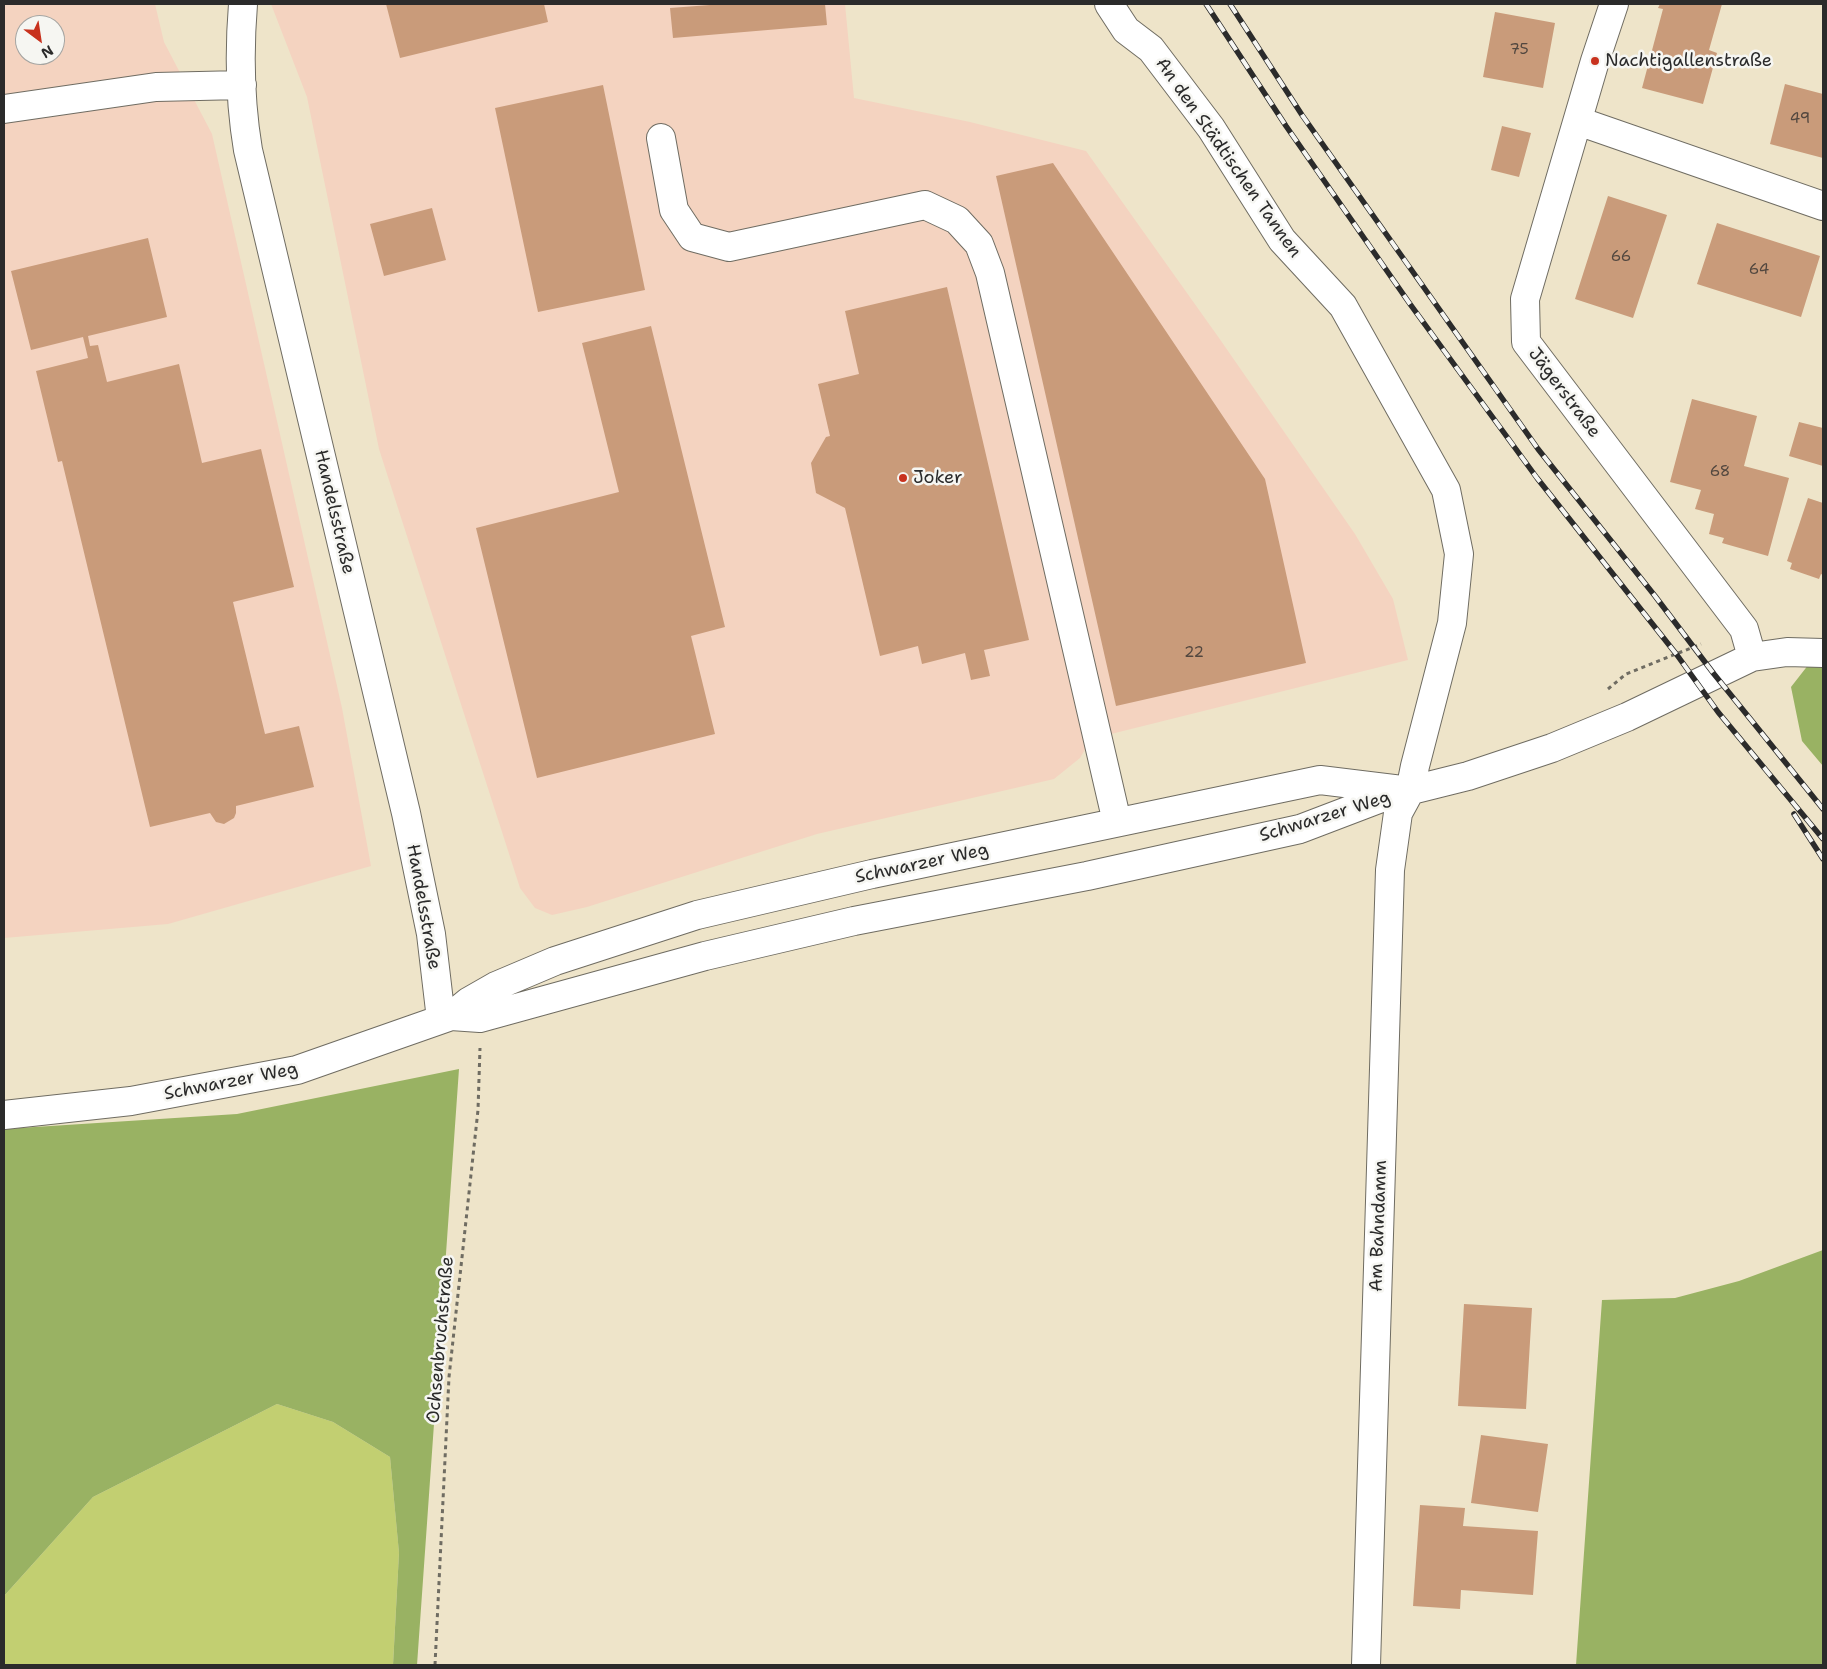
<!DOCTYPE html>
<html>
<head>
<meta charset="utf-8">
<style>
	body { margin:0 }
	#map { position:relative; width:1827px; height:1669px; overflow:hidden; background:#eee4c9; font-family:"Shantell Sans",sans-serif }
	canvas { display:block }
	.frame { position:absolute; inset:0; border:5px solid #2b2b2b; pointer-events:none }
	.north { position:absolute; left:15px; top:15px; width:50px; height:50px; box-sizing:border-box; background:#f6f6f2; border:1px solid #a5a5a2; border-radius:50%; rotate:149deg; font-size:14px; font-weight:700; line-height:20px; text-align:center; color:#2b2b2b }
	.north::after { content:''; display:block; margin:auto; width:18px; height:22px; background:#c8321e; clip-path:polygon(50% 0,100% 100%,50% 72%,0 100%) }
</style>
</head>
<body>
<div id="map">
<canvas width="1827" height="1669"></canvas>
<div class="frame"></div>
<div class="north">N</div>
</div>
<script>
const ctx = document.querySelector('canvas').getContext('2d');
ctx.lineJoin = 'round';
function paint(path, color) { ctx.fillStyle = color; ctx.fill(path, 'evenodd'); }
function trace(path, color, width, dash) { ctx.strokeStyle = color; ctx.lineWidth = width; ctx.lineCap = dash ? 'butt' : 'round'; ctx.setLineDash(dash || []); ctx.stroke(path); }
function label(font, color, halo, rows, align = 'center') {
  ctx.font = font + ' "Shantell Sans",sans-serif'; ctx.lineWidth = 5; ctx.setLineDash([]); ctx.textBaseline = 'middle'; ctx.strokeStyle = halo; ctx.fillStyle = color; for (const [text, x, y, turn = 0] of rows) {
    ctx.save(); ctx.translate(x, y); ctx.rotate((+turn || 0) * Math.PI / 180); ctx.textAlign = isNaN(turn) ? turn : align; if (halo) ctx.strokeText(text, 0, 0); ctx.fillText(text, 0, 0); ctx.restore();
  }
}
paint(new Path2D(`
	M4 4H155L164 42 212 134 342 708 371 866 168 924 4 938ZM25 25H55V55H25Z
	M271 4H845L854 98 970 122 1086 151 1219 338 1355 534 1393 599 1408 660 1091 739 1080 758 1054 779 817 834 587 907 552 915 535 908 520 888 379 449 307 97Z`), '#f4d3c0');
paint(new Path2D(`
	M277 1404 333 1422 390 1457 399 1553 393 1665H4V1596L93 1497Z`), '#c2cf71');
paint(new Path2D(`
	M1823 646V766L1802 741 1791 687Z
	M459 1069 417 1665H393L399 1553 390 1457 333 1422 277 1404 93 1497 4 1596V1129L237 1114Z
	M1823 1250V1665H1576L1602 1300 1675 1298 1739 1281Z`), '#99b263');
paint(new Path2D(`
	M386 4H544L548 22 400 58Z
	M723 4H825L827 25 673 38 670 8Z
	M1660 4H1722L1709 50 1717 53 1703 104 1642 88 1663 9 1658 8Z
	M1495 12 1555 23 1543 88 1483 77Z
	M1785 84 1823 94V158L1770 144Z
	M603 85 645 290 538 312 495 108Z
	M1502 126 1531 133 1519 177 1491 170Z
	M1053 163 1265 479 1306 663 1116 706 996 176Z
	M1608 196 1667 215 1633 318 1575 299Z
	M432 208 446 260 384 276 370 224Z
	M1717 223 1820 256 1801 317 1697 284Z
	M148 238 167 317 88 336 90 346 98 345 107 382 179 364 202 463 261 449 294 587 233 602 265 734 299 726 314 787 236 806V813L234 818 224 824 216 822 210 813 150 827 62 461 58 462 36 371 88 358 83 337 31 350 11 271Z
	M947 287 1029 640 984 650 990 676 971 680 965 653 922 664 918 646 880 656 845 508 816 493 811 463 826 437 830 436 818 384 859 374 845 311Z
	M651 326 725 627 691 636 715 734 537 778 476 528 619 492 582 343Z
	M1692 399 1757 416 1744 466 1789 478 1768 556 1722 543 1724 538 1709 534 1714 514 1695 509 1701 490 1670 482Z
	M1799 422 1823 428V466L1789 456Z
	M1808 498 1823 503V575L1821 574 1819 579 1790 569 1792 563 1787 561Z
	M1464 1304 1532 1308 1526 1409 1458 1406Z
	M1481 1435 1548 1444 1538 1512 1471 1503Z
	M1420 1505 1465 1508 1463 1526 1538 1531 1533 1595 1461 1590 1460 1609 1413 1606Z`), '#c99b7a');
const minor = new Path2D(`
	M243 4C239 53 240 102 248 150L406 813 431 934 441 1019
	M1109 4 1126 30 1151 49 1211 128 1282 240 1343 306 1446 490 1459 554 1452 623 1415 766 1410 791 1398 813 1390 870 1366 1665
	M1614 4 1595 61 1525 299 1526 342 1744 629 1752 657
	M4 109 156 87 242 85
	M1578 121 1823 206
	M661 138 674 210 692 237 729 247 925 205 957 220 979 244 990 273 1117 822
	M451 1016 480 1018 705 956 854 921 1087 876 1300 829 1384 797 1468 776 1552 748 1627 717 1752 657 1787 652 1823 653
	M4 1115 131 1101 297 1070 451 1016 468 1002 496 986 555 961 697 915 872 874 1320 780 1410 791`);
trace(minor, '#6f6c62', 30);
trace(new Path2D(`
	M1608 689 1626 674 1701 644
	M435 1665 449 1377 478 1110 480 1048`), '#6f6c62', 3, [4, 4]);
trace(minor, '#fff', 28);
const rail = new Path2D(`
	M1206 4 1286 126 1410 304 1537 478 1677 655 1718 712 1823 839
	M1230 4 1302 115 1538 449 1655 596 1714 674 1823 809
	M1794 814 1823 859`);
trace(rail, '#2b2b2b', 5.5);
trace(rail, '#f6f6f2', 4, [11]);
for (const [x, y, r, color] of [
	[1595,61,5,"#c8321e"],
	[903,478,5,"#c8321e"]
]) { const dot = new Path2D(); dot.arc(x, y, r, 0, 2 * Math.PI); ctx.fillStyle = color; ctx.fill(dot); trace(dot, '#f6f6f2', 2); }
label('15px', '#52473f', null, [
	["75",1519,50],
	["49",1800,119],
	["66",1621,257],
	["64",1759,270],
	["68",1720,472],
	["22",1194,653]
]);
label('18px', '#2b2b2b', '#f6f6f2', [
	["Nachtigallenstraße",1605,61],
	["Joker",913,478]
], 'left');
label('18px', '#2b2b2b', '#f6f6f2', [
	["An den Städtischen Tannen",1228,158,55],
	["Jägerstraße",1564,393,53],
	["Handelsstraße",334,512,77],
	["Schwarzer Weg",1325,817,-17],
	["Schwarzer Weg",922,864,-12],
	["Handelsstraße",423,907,80],
	["Schwarzer Weg",231,1082,-11],
	["Am Bahndamm",1379,1226,-88],
	["Ochsenbruchstraße",441,1340,-85]
]);
</script>
</body>
</html>
